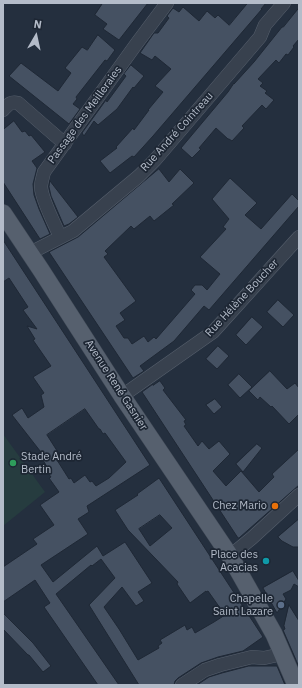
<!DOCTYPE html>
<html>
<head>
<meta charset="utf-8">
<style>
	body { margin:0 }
	#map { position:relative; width:302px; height:688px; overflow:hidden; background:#242f3e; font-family:"IBM Plex Sans",sans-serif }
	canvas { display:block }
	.frame { position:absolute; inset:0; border:4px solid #b4bcc9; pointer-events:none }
	.north { position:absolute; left:16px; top:16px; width:40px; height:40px; -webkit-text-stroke:3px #1d2633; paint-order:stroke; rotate:9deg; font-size:11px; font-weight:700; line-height:16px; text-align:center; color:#b4bcc9 }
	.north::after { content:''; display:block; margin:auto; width:14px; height:18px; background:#b4bcc9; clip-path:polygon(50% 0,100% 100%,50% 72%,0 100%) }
</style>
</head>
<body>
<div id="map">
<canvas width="302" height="688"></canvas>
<div class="frame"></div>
<div class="north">N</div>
</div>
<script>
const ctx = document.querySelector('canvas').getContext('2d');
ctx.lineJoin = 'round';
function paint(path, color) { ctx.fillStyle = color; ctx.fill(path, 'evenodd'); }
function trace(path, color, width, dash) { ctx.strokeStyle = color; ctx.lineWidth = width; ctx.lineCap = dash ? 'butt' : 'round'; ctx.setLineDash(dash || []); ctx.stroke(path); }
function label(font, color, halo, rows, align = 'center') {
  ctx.font = font + ' "IBM Plex Sans",sans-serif'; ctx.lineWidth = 3.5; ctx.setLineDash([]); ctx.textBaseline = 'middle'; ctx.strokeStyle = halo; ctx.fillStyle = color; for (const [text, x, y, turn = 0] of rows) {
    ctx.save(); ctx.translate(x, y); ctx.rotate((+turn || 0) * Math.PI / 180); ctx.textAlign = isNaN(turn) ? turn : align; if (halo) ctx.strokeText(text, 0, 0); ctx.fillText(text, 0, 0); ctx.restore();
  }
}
paint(new Path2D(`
	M3 434 45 492 3 526Z`), '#263c3f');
const building = new Path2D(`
	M103 3H148L119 40 103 29 107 24 95 15Z
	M248 3H266L261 9H262L153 136 134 157 132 156 110 173 100 161 117 148 116 147 133 128 134 130 149 110H148L163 92 155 86 171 69 155 56 152 60 140 53 154 33H158L169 18 167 16 173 8 179 12 183 7 199 21 207 11 215 18 218 15 229 25Z
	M299 8V39L293 46 294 47 288 55 286 54 279 63 276 60 258 79 263 83 260 86 267 91 265 93 274 100 266 109 262 105 242 126 244 128 232 141 229 139H228L216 128 199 148 201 149 192 158 181 148 228 92 234 83V84L254 62 282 27H283Z
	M98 35 115 50 107 61 105 60 76 97 77 99 73 104 80 109 69 124 9 76 21 63 58 91 71 73 65 68 82 47 87 50Z
	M131 65 144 76 134 88 133 87 117 109 98 125 94 121 84 136 82 133 106 100 107 102 126 76 124 74Z
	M14 121 22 132 25 131 29 136 31 135 45 152 32 161 37 168 33 184 34 195 39 209 50 234 40 239 3 182V130Z
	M159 169 169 182 180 169 194 183 172 204 174 205 154 221 150 216 134 229 131 226 105 251 108 254 104 257 136 301 120 313 125 320 116 326 124 338H128L132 344 144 336 148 342 154 337 156 339 195 294 191 290 195 285H202L207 290 220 274 200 257 226 229 223 227 229 219 212 199 230 178 257 203 245 215 261 229 292 194 299 201V206L209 310 204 306 174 341 140 366 144 371 133 378 49 252 78 237Z
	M50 181 78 217 69 224 64 226 51 196 49 187Z
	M3 240 150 465 87 506 89 512 78 519 88 534 41 565 53 582 97 546 103 556 125 542 152 583 138 592 144 601 136 606 122 587 104 607 119 629 138 660 159 648 158 646 162 643 160 640 185 625 187 630 192 627 195 633 214 622 225 615 208 591 206 592V591L190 603 177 584 178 582 128 530 115 510 138 495 137 494 159 478 263 637 243 651 218 657 201 663 178 678 175 681 174 685H139L89 605 115 578 101 559 92 566 91 565 56 594 119 685H98L44 607 50 603 35 580 3 602V567L37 544 33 539 54 525 40 505 59 492 49 478 51 477 48 473 50 472 40 455 44 456 12 415 22 408 28 418 44 407 41 395 44 393 33 377 51 366 33 340 35 339 27 326 37 329 23 310 28 307 9 278 3 282ZM85 409 99 429H100L103 434 105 433 126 462 109 478 96 486 92 481 90 482 85 475 74 483 71 478 69 479 57 460 61 457 47 435ZM160 515 172 528 150 546 139 529Z
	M278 300 294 315 283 327 267 312Z
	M252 317 263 327 246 345 236 335Z
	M218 346 229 356 217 369 206 359Z
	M270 371 287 389 295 383 299 388V414L289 424 272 406 271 407 260 397 258 400 249 391Z
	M239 374 252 387 240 398 228 385Z
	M160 381 165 388 163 390 186 420 184 421 186 425 184 426 198 446 202 441 209 449 219 441 230 454 213 471 226 486 241 471 259 492 274 477 272 474 299 449V485L239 538H238L142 392 153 384V385Z
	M215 399 222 407 214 414 206 405Z
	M257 444 262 448 243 472 236 464Z
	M299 519V547H293L282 541 278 537Z
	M293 571 299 581V587L294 584 291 590 283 594 286 599 277 613 263 588Z
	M289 605 299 621V667L283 630 285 629 284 626Z
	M3 613 33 643 51 666 43 672 29 655H28L3 629Z
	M249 666H277L285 685H197L209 677 222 673Z`);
paint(building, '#455162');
trace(building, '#1f2835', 1);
const minor = new Path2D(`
	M3 110C8 105 10 101 18 103L65 144
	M60 237C55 224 42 201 41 187 41 182 43 177 44 172L137 43 167 3
	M30 253 73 231 139 176 155 160 260 37 265 25 284 3
	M122 396 213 332 299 237
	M230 556 252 538 299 495
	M182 685 205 670 220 665 252 657 264 658 273 656 282 652`);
const major = new Path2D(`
	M3 213 41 270 122 396 230 556 274 634 296 685`);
trace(minor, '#565f6c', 14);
trace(major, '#414a57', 18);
trace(minor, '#38414e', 13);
trace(major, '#56606e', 17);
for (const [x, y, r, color] of [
	[13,463,4,"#2e9e5b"],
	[275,506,4,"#e8710a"],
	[266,561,4,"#0f9aa8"],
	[281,605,4,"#5c6f8a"]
]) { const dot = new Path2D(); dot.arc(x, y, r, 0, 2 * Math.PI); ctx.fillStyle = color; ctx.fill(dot); trace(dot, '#1d2633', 1.5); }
label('11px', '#b4bcc9', '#1d2633', [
	["Passage des Meilleraies",85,115,-54],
	["Rue André Cointreau",177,132,-48],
	["Rue Hélène Boucher",242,298,-47],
	["Avenue René Gasnier",116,385,57]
]);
label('11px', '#b4bcc9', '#1d2633', [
	["Stade André",21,457,"left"],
	["Bertin",21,470,"left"],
	["Chez Mario",267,506],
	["Place des",258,555],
	["Acacias",258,568],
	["Chapelle",273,599],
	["Saint Lazare",273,612]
], 'right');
</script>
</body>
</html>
